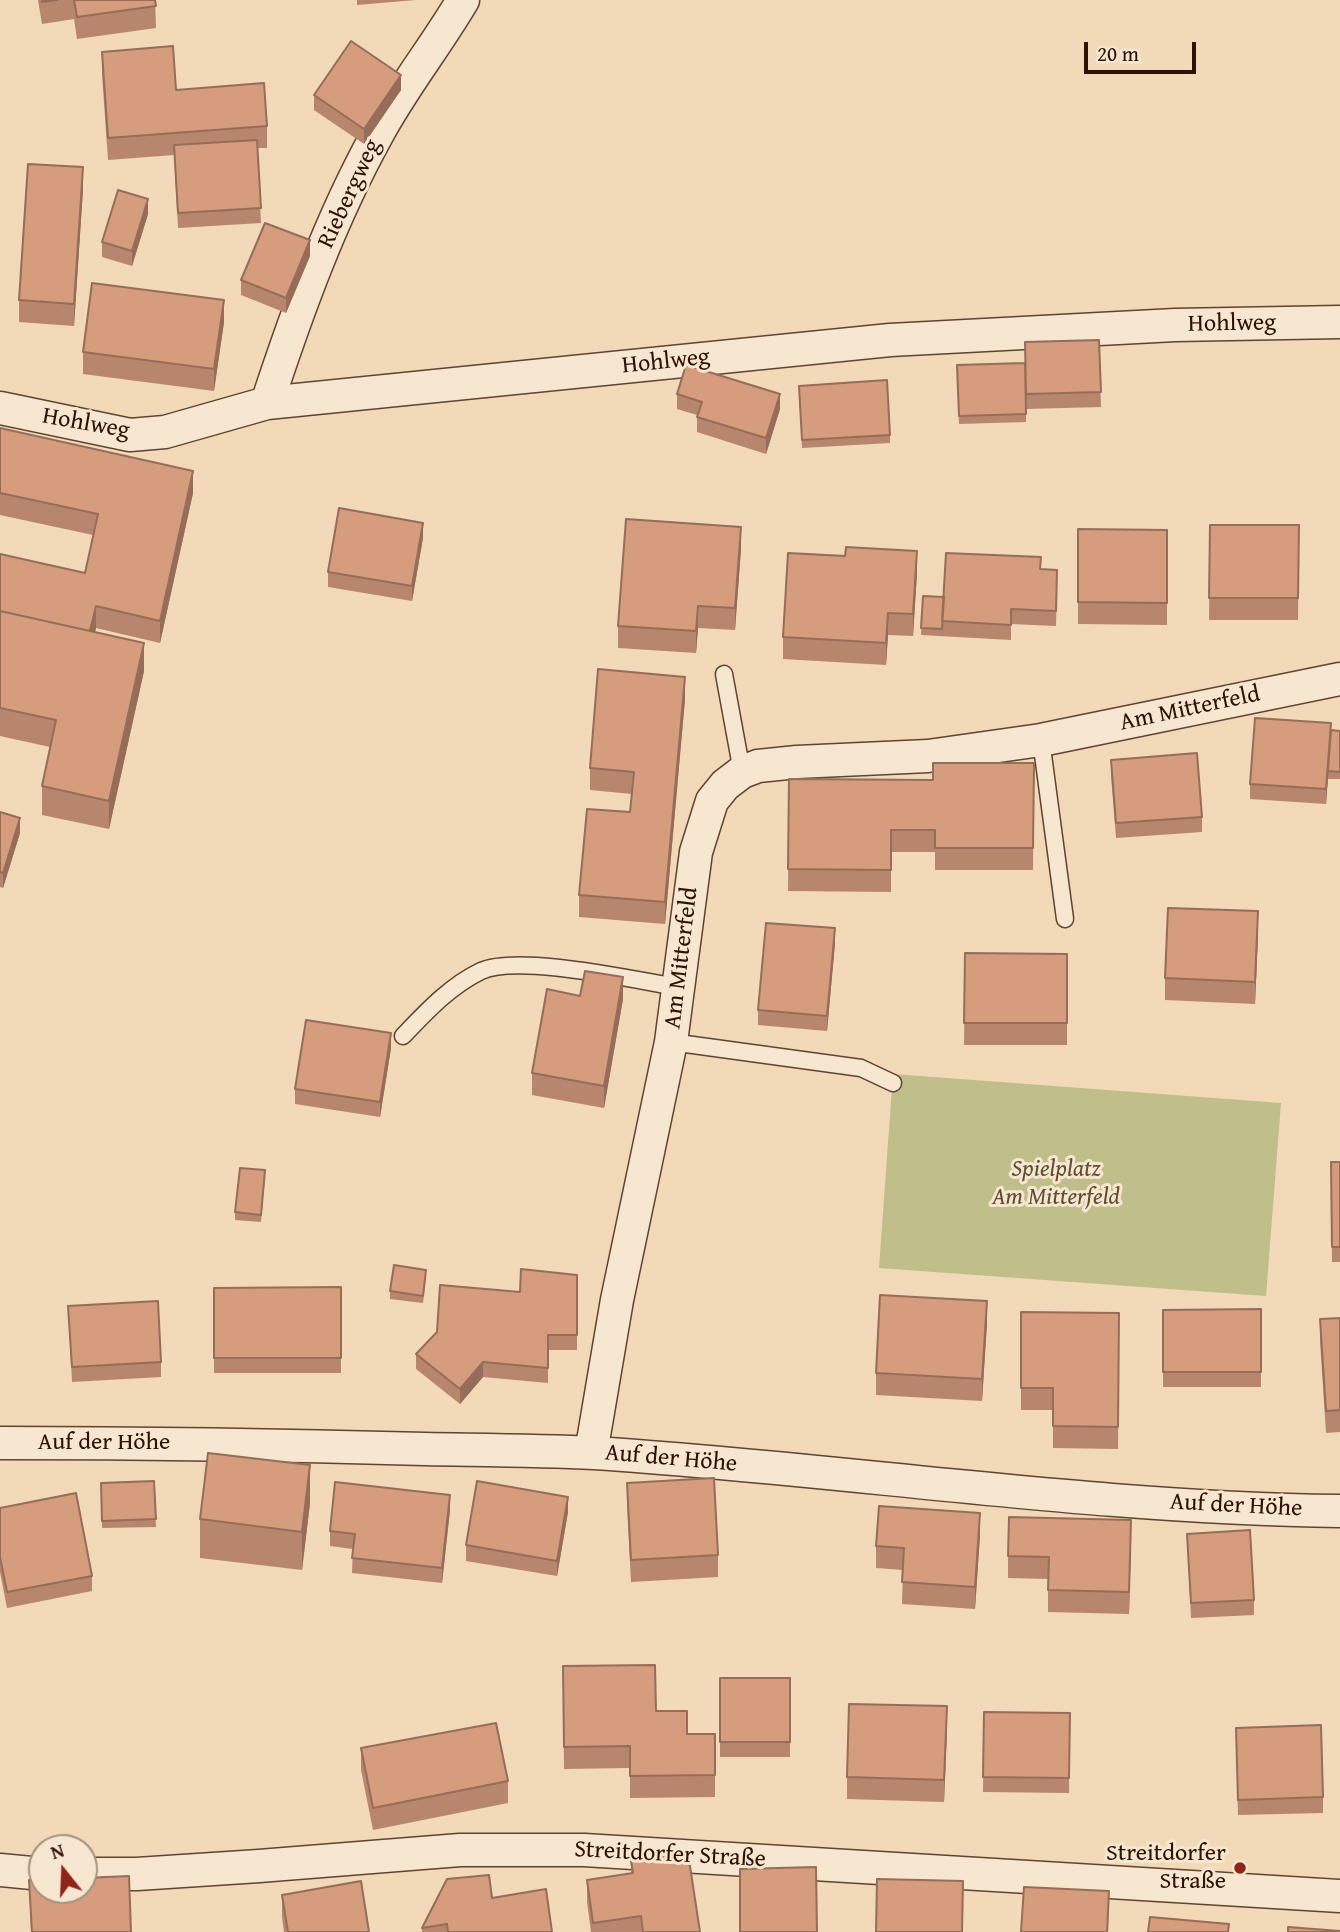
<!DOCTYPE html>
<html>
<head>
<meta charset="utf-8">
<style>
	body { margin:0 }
	#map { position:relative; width:1340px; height:1932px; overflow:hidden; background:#f2d9b7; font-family:"Gentium Book Plus",serif }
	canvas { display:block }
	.north { position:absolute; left:28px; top:1834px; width:70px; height:70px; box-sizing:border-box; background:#f7e6d0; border:2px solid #a6917f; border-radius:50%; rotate:342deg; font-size:19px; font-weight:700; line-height:28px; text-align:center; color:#2d1205 }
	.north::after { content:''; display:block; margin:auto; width:24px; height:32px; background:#8f2418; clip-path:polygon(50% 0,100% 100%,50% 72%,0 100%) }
	.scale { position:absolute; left:1084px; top:42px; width:112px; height:32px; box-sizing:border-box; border:4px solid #2d1205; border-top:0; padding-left:9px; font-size:21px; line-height:24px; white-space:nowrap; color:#2d1205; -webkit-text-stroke:5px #f7e6d0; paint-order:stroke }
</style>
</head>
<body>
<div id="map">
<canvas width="1340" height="1932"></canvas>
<div class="north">N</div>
<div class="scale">20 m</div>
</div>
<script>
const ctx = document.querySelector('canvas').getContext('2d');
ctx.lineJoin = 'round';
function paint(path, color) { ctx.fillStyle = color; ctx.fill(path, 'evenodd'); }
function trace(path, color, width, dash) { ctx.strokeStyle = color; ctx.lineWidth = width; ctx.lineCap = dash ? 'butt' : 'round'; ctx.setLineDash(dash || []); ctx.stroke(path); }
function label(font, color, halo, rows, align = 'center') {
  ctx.font = font + ' "Gentium Book Plus",serif'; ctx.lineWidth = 6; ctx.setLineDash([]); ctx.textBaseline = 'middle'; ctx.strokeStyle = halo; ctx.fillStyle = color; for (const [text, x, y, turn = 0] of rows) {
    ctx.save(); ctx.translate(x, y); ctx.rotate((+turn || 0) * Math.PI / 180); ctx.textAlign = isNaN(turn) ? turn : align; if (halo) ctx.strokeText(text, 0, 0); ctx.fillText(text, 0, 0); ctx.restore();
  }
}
paint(new Path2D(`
	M893 1074 1281 1103 1266 1296 879 1268Z`), '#c0be8a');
const lane = new Path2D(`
	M724 674 742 772
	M1041 740 1065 919
	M403 1036C427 1011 450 986 481 971 518 954 634 980 678 987
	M671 1042 861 1068 893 1083`);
const street = new Path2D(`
	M267 403C297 312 330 220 377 135 402 88 436 46 463 0
	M0 408 130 435 165 432 267 403 890 340 1175 325 1340 322
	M0 1443C142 1443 283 1445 425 1449 481 1450 538 1450 594 1453 843 1469 1090 1508 1340 1511
	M591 1453 617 1300 671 1042 696 852 712 801 725 785 742 772 758 766 797 762 928 756 1041 740 1340 679
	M0 1870 42 1874
	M84 1874H137L259 1866 460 1850H584L1340 1896`);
trace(lane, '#5e4432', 19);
trace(street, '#5e4432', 35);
trace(lane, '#f7e6d0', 16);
trace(street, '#f7e6d0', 32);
paint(new Path2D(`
	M38 0H155L156 28 77 39 74 19 42 24Z
	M357 0H416L357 5Z
	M102 52 176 90 267 126V148H257L261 223 178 228 174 155 108 160 102 74Z
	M401 90 364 144 314 110V95Z
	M83 189 74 326 19 322V300Z
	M148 214 132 266 102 257V242Z
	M310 256 286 313 241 295V280Z
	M224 322 214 391 83 374V352Z
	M1099 340 1101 407 1026 409V422L959 424 957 365 1025 363Z
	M677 394 780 409 766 454 697 432V415L677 409Z
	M799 394 890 435V443L802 448Z
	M0 428 193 493 160 643 96 628 95 632 144 671 109 829 42 815V786L50 747 0 736V554L85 573 93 535 0 515Z
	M1210 525H1299L1298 620H1209Z
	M1078 529 1167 530V625L1078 624Z
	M423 538 412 601 328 587V572Z
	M741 549 735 630 698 628 696 653 618 648V626Z
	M1041 569 1057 585 1056 626 1011 624V640L921 635 923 596 944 597Z
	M917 573 913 636 888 635 886 665 783 659V637Z
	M685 699 665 924 579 917V895L630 812 632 794 590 790V768Z
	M1331 730 1340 731V779H1328V773L1326 804 1250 799V784Z
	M1111 760 1202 817V832L1116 838 1111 775Z
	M1034 763 1033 870H935V852H891V892L788 891 789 779 933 780Z
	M0 812 20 833 3 888 0 887Z
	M1258 933 1255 1004 1165 1000V978Z
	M835 943 827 1031 758 1025V1010Z
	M965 953 1067 954V1045H964Z
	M623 999 604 1108 532 1095V1073Z
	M391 1048 380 1117 295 1104V1089Z
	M1331 1162H1340V1262H1332Z
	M265 1178 261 1222 235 1220V1212Z
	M577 1275V1350H548V1383L483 1377 460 1404 416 1369V1354L520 1292Z
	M426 1277 423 1303 390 1299V1291Z
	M341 1287V1373H214V1288Z
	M68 1306 161 1362V1377L72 1382Z
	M1261 1309V1387H1163V1310Z
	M1021 1312 1119 1313 1118 1449 1053 1448V1410H1021Z
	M1340 1318V1432L1326 1433 1320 1341V1319Z
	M987 1323 982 1401 876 1395V1373Z
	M154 1481 156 1527 102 1528 101 1483Z
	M627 1483 718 1555V1577L631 1582 627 1505Z
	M310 1503 302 1570 200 1558V1519Z
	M0 1508 92 1576V1591L7 1608 0 1572Z
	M450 1510 442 1583 352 1573 353 1549 330 1546V1531Z
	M568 1512 557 1576 466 1561V1545Z
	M1187 1534 1254 1600V1615L1191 1618Z
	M980 1535 975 1609 902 1604 903 1570 876 1568V1546Z
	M1131 1542 1129 1614 1048 1612V1579L1008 1578V1556Z
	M563 1666 656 1711 687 1734H715V1797L630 1798V1768L564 1769Z
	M720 1678H790V1757H720Z
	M984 1712 1070 1713 1069 1793 983 1792Z
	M947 1728 944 1802 847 1799V1777Z
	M1236 1743 1323 1797V1813L1238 1815Z
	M361 1748 508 1781V1803L373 1830 361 1770Z
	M631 1861 700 1932H591L587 1902V1880L631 1873Z
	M29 1880 131 1932H31Z
	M282 1895 369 1932H284L282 1917Z
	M492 1898 552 1932H422V1928Z`), '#b8866c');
paint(new Path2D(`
	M401 75V90L364 144V129Z
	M83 167V189L74 326V304Z
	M148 199V214L132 266V251Z
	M310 240V256L286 313V298Z
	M224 300V322L214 391V369Z
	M780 394V409L766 454V438Z
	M193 471V493L160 643V621Z
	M423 523V538L412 601V586Z
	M741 527V549L735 630V608Z
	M917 551V573L913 636V614Z
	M96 606V628L89 659V637Z
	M698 606V628L696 653V631Z
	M888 613V635L886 665V643Z
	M144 643V671L109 829V801Z
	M685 677V699L665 924V902Z
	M1331 738 1326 804V789Z
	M20 818V833L3 888V873Z
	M1258 911V933L1255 1004V982Z
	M835 928V943L827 1031V1016Z
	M623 977V999L604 1108V1086Z
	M391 1033V1048L380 1117V1102Z
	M987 1301V1323L982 1401V1379Z
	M483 1362V1377L460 1404V1389Z
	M310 1465V1503L302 1570V1532Z
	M450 1495V1510L442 1583V1568Z
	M568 1497V1512L557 1576V1561Z
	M980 1513V1535L975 1609V1587Z
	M1131 1520V1542L1129 1614V1592Z
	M947 1706V1728L944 1802V1780Z
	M1109 1891 1108 1932H1107Z`), '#966d58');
const building = new Path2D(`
	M42 0H57L42 2Z
	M74 0H155L156 6 77 17Z
	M351 41 401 75 364 129 314 95Z
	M173 46 176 90 264 83 267 126 108 138 102 52Z
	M257 140 261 208 178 213 174 145Z
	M28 164 83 167 74 304 19 300Z
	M118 190 148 199 132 251 102 242Z
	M265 223 310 240 286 298 241 280Z
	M92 283 224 300 214 369 83 352Z
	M1099 340 1101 392 1026 394 1025 342Z
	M1025 363 1026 414 959 416 957 365Z
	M686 365 780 394 766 438 697 417 702 402 677 394Z
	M887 380 890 435 802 440 799 386Z
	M0 428 193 471 160 621 96 606 90 631 0 611V554L85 573 98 514 0 493Z
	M339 508 423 523 412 586 328 572Z
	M626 519 741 527 735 608 698 606 696 631 618 626Z
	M1210 525H1299L1298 598H1209Z
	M1078 529 1167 530V603L1078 602Z
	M846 547 917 551 913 614 888 613 886 643 783 637 788 553 845 556Z
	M946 553 1041 557 1040 569 1057 570 1056 611 1011 609V625L942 621Z
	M923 596 944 597 942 629 921 628Z
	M0 611 144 643 109 801 42 786 56 720 0 708Z
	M598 669 685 677 665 902 579 895 587 809 630 812 634 772 590 768Z
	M1255 718 1331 723 1326 789 1250 784Z
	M1331 730 1340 731V772L1328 771Z
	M1197 753 1202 817 1116 823 1111 760Z
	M933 763H1034L1033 848H935V830H891V870L788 869 789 779 933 780Z
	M0 812 20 818 3 873 0 872Z
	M1168 908 1258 911 1255 982 1165 978Z
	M766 923 835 928 827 1016 758 1010Z
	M965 953 1067 954V1023H964Z
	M585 971 623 977 604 1086 532 1073 547 989 580 996Z
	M306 1020 391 1033 380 1102 295 1089Z
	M1331 1162H1340V1247H1332Z
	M240 1168 265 1170 261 1215 235 1212Z
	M394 1265 426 1270 423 1296 390 1291Z
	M521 1269 577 1275V1335H548V1368L483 1362 460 1389 416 1354 437 1332 440 1285 520 1292Z
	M341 1287V1358H214V1288Z
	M880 1295 987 1301 982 1379 876 1373Z
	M158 1301 161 1362 72 1367 68 1306Z
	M1261 1309V1372H1163V1310Z
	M1021 1312 1119 1313 1118 1427 1053 1426V1388H1021Z
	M1340 1318V1410L1326 1411 1320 1319Z
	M208 1453 310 1465 302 1532 200 1519Z
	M714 1478 718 1555 631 1560 627 1483Z
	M154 1481 156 1519 102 1521 101 1483Z
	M477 1481 568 1497 557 1561 466 1545Z
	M335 1482 450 1495 442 1568 352 1558 355 1534 330 1531Z
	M76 1493 92 1576 7 1592 0 1557V1508Z
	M879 1506 980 1513 975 1587 902 1582 904 1548 876 1546Z
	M1009 1517 1131 1520 1129 1592 1048 1590 1049 1557 1008 1556Z
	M1250 1530 1254 1600 1191 1603 1187 1534Z
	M655 1665 656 1711H687V1734H715V1775L630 1776V1746L564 1747 563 1666Z
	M720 1678H790V1742H720Z
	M849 1704 947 1706 944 1780 847 1777Z
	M984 1712 1070 1713 1069 1778 983 1777Z
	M496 1723 508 1781 373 1808 361 1748Z
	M1321 1725 1323 1797 1238 1800 1236 1728Z
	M688 1853 700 1932H643L641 1916 593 1923 587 1880 633 1873 631 1861Z
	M816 1867 817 1932H740V1869Z
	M489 1875 492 1898 546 1889 552 1932H448L447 1924 422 1928 447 1879Z
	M129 1876 131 1932H32L29 1880H42V1890H84V1878Z
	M877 1879 963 1881 962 1932H876Z
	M361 1881 369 1932H288L282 1895Z
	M1024 1887 1109 1891 1107 1932H1021Z
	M1150 1917 1229 1924 1228 1932H1148Z
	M1288 1927 1340 1931V1932H1288Z`);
paint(building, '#d69c7e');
trace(building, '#966d58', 2);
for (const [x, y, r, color] of [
	[1240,1868,7,"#8f2418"]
]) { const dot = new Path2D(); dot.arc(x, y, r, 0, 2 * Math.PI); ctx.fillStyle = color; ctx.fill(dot); trace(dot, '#f7e6d0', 2.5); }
label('24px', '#2d1205', '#f7e6d0', [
	["Riebergweg",350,194,-65],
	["Hohlweg",1232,324,-1],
	["Hohlweg",666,362,-6],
	["Hohlweg",86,424,10],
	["Am Mitterfeld",1190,709,-12],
	["Am Mitterfeld",682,958,-83],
	["Auf der Höhe",104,1443],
	["Auf der Höhe",671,1459,5],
	["Auf der Höhe",1236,1506,3],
	["Streitdorfer Straße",670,1855,3]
]);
label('italic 24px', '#604e34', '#f7e6d0', [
	["Spielplatz",1056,1170],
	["Am Mitterfeld",1056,1198]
]);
label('24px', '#2d1205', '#f7e6d0', [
	["Streitdorfer",1226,1854],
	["Straße",1226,1882]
], 'right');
</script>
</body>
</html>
